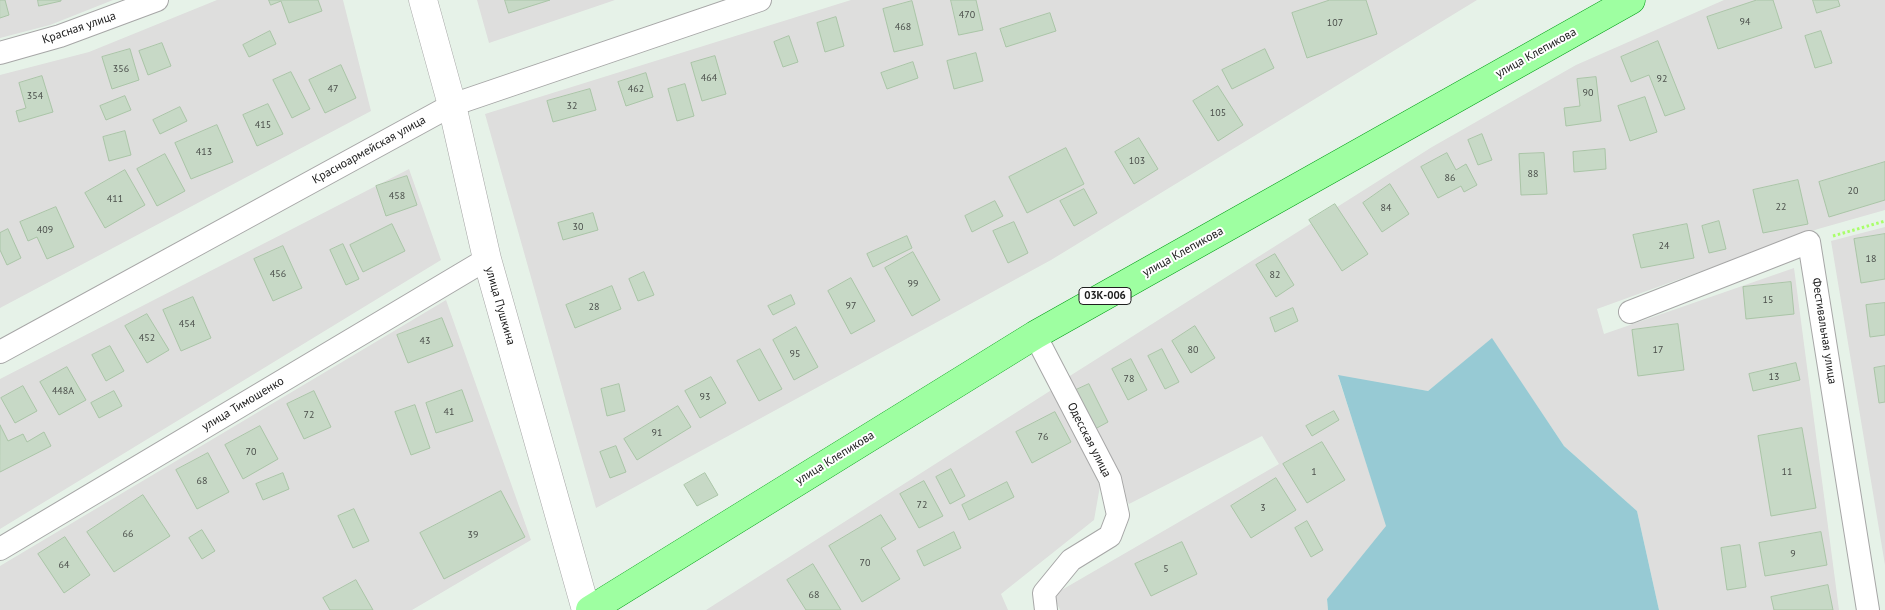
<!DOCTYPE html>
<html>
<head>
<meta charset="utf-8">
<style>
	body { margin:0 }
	canvas { display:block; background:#e6f2e8 }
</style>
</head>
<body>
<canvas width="1885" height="610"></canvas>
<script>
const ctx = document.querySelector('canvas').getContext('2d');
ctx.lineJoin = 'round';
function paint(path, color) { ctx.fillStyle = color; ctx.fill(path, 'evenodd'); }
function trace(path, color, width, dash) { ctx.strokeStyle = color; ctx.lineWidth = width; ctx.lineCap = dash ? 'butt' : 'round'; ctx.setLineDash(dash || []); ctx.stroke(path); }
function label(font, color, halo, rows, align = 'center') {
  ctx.font = font + ' "PT Sans",sans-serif'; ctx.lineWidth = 4; ctx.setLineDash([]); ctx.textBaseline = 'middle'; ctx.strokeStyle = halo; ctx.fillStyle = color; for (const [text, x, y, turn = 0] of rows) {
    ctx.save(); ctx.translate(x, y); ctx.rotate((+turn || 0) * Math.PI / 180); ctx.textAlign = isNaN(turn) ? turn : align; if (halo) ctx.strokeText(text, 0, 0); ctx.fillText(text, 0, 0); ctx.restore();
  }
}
paint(new Path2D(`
	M0 0H113L50 25 0 38Z
	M217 0H343L371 111 0 308V75L89 52Z
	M477 0H615L489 43Z
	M851 0H1477L1051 260 596 508 485 114Z
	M1724 0H1885V210L1818 229 1597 309 1604 334 1794 268 1839 610H1659L1637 511 1564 446 1492 339 1428 391 1338 376 1387 527 1327 599 1328 610H1060L1053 595 1279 464 1262 436 1129 504 1065 379 1432 147 1576 65Z
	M409 169 441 260 0 529V379Z
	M1885 227V565L1831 241Z
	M446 300 531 540 412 610H0V566Z
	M1053 389 1100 486 1094 520 1001 594 1008 610H706Z`), '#dededd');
paint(new Path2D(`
	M1492 338 1564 446 1637 511 1659 610H1328L1327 599 1386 526 1338 375 1428 391Z`), '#97cad4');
const building = new Path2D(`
	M0 0H5L9 15 0 18Z
	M38 0H61V1L39 6Z
	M269 0H318L322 11 289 23 281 1 271 5Z
	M505 0H550L509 13Z
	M951 0H976L983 30 959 35Z
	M1330 0H1366L1377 34 1307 58 1292 13Z
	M1757 0H1773L1782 28 1718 49 1707 17Z
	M1813 0H1838L1840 6 1817 13Z
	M912 1 923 45 894 52 883 9Z
	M1050 13 1056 31 1006 47 1000 29Z
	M836 17 844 46 825 52 817 23Z
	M270 31 276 44 249 57 243 45Z
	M1821 31 1832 63 1815 68 1805 36Z
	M789 36 798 62 783 67 774 42Z
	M1658 41 1685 109 1665 116 1649 75 1631 82 1621 57Z
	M162 43 171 66 148 75 139 51Z
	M130 49 139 80 112 89 102 57Z
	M1265 49 1274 68 1232 89 1222 70Z
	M976 53 983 81 954 89 947 61Z
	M715 56 726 94 702 101 691 63Z
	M913 62 918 78 887 89 881 73Z
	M341 65 356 98 325 113 309 80Z
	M291 72 310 109 292 118 273 80Z
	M646 73 653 97 626 106 618 82Z
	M42 76 53 112 19 122 16 111 26 108 19 83Z
	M1596 77 1601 121 1566 126 1564 108 1580 106 1577 79Z
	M685 84 694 116 677 121 668 89Z
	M1218 86 1243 125 1218 141 1193 101Z
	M590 89 596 110 553 122 547 101Z
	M125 96 131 110 106 120 100 106Z
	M1645 97 1657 132 1630 141 1618 106Z
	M268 104 283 134 257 146 243 115Z
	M180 107 187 121 160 134 153 120Z
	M217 125 233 162 191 179 175 143Z
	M125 131 131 155 109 161 103 137Z
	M1482 134 1492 160 1478 165 1468 140Z
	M1139 138 1158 169 1134 184 1115 152Z
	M1066 148 1084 184 1027 213 1009 177Z
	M1605 149 1606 169 1574 172 1573 152Z
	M1447 153 1456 170 1466 164 1477 185 1464 192 1461 186 1438 198 1421 167Z
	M1544 153 1547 194 1521 195 1519 154Z
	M165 154 185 191 157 206 137 169Z
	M1885 162V200L1829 217 1819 182Z
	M125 170 145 205 105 228 85 193Z
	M407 176 417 205 386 216 376 186Z
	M1798 180 1808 224 1763 233 1753 190Z
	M1390 184 1409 214 1382 232 1363 203Z
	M1084 189 1097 213 1074 226 1060 201Z
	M995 201 1003 216 972 232 965 216Z
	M1335 204 1368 254 1342 271 1309 220Z
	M56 207 74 247 47 259 37 237 28 241 20 222Z
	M593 213 598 230 563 240 558 223Z
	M1719 221 1726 249 1709 253 1702 226Z
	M1014 222 1028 253 1008 263 993 231Z
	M392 224 405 251 363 272 350 245Z
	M1687 224 1694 258 1641 268 1633 235Z
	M8 229 21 258 7 265 0 250V233Z
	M1885 234V279L1861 283 1854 239Z
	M907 236 912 248 873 267 867 254Z
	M343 244 359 279 346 285 330 250Z
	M283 246 302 288 273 301 254 259Z
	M913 252 940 300 912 316 885 268Z
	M1275 254 1294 285 1276 297 1256 265Z
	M644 272 654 295 638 301 629 279Z
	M851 278 875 321 851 334 828 291Z
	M1791 282 1794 314 1746 319 1743 287Z
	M612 286 621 309 575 328 566 305Z
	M791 295 795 304 773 315 768 306Z
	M193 297 211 338 181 351 163 310Z
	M1885 303V335L1870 337 1866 305Z
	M1293 308 1298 321 1275 332 1270 318Z
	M147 314 169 350 147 363 125 326Z
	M442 318 453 346 408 363 397 335Z
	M1678 324 1684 370 1638 376 1632 330Z
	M1195 326 1215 358 1191 373 1172 341Z
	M796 327 818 367 794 380 773 340Z
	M110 346 124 371 106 381 92 355Z
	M760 349 782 389 759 401 737 361Z
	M1162 349 1179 382 1165 389 1148 356Z
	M1131 359 1147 390 1128 400 1112 369Z
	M1796 363 1800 380 1753 391 1749 374Z
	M1885 366V402L1879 403 1874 368Z
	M67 367 86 400 59 415 40 382Z
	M711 377 726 403 700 418 685 391Z
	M619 384 625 411 607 416 601 389Z
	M1089 384 1108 422 1095 429 1076 390Z
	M23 386 37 411 15 423 1 398Z
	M462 390 473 421 436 433 426 403Z
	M114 391 122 406 99 418 91 403Z
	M314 391 331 427 304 439 287 404Z
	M415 405 430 448 411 455 395 412Z
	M678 406 691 427 637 460 624 439Z
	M1334 411 1339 420 1312 436 1306 426Z
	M1055 412 1071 442 1032 463 1016 432Z
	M0 425 8 441 23 434 27 442 44 432 51 446 0 472Z
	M260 426 278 459 243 479 225 445Z
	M1802 428 1816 508 1771 516 1758 436Z
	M1322 442 1345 480 1307 503 1283 464Z
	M616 446 626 472 610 478 600 452Z
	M208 453 229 492 197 509 176 470Z
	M951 469 965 496 950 504 936 477Z
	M283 473 289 489 263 500 256 484Z
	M705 473 718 495 697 506 684 485Z
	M1276 478 1296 510 1251 538 1231 506Z
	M924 481 943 516 919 528 900 494Z
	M1007 482 1014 497 969 520 962 505Z
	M501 491 525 537 444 579 420 533Z
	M143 495 170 536 114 572 87 532Z
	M354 509 369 541 353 548 338 516Z
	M881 515 896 539 881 548 900 579 862 602 829 546Z
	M1307 521 1323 550 1311 557 1295 528Z
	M202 530 215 551 202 559 189 538Z
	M954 532 961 548 924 566 917 551Z
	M1821 532 1827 565 1765 576 1759 543Z
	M65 537 90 575 64 593 38 554Z
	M1182 542 1197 574 1151 596 1135 564Z
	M1740 545 1746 587 1727 590 1721 548Z
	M813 564 841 610H806L787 580Z
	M356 580 373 610H330L323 598Z
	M1828 585 1833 610H1774L1771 597Z`);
paint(building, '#c7d9c6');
trace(building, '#aac5a7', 1);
const minor = new Path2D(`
	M0 53 60 36 157 0
	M1630 312 1809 242 1868 610
	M1035 335 1110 479 1118 515 1110 536 1071 560 1044 593 1046 610
	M0 352 452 105 760 0
	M0 549 487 259`);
const tertiary = new Path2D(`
	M423 0 452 105 487 259 586 610`);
const primary = new Path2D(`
	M590 610 1035 335 1631 0`);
trace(minor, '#a7a7a7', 24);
trace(tertiary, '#a7a7a7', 29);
trace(primary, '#009d16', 29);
trace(new Path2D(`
	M1833 236 1885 221`), '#a9ff6a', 3, [2.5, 2.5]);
trace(minor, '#fff', 22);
trace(tertiary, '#fff', 28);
trace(primary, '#9effa1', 28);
label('10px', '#4a4e4a', null, [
	["470",967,15],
	["94",1745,22],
	["107",1335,23],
	["468",903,27],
	["356",121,69],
	["464",709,78],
	["92",1662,79],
	["47",333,89],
	["462",636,89],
	["90",1588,93],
	["354",35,96],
	["32",572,106],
	["105",1218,113],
	["415",263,125],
	["413",204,152],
	["103",1137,161],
	["88",1533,174],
	["86",1450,178],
	["20",1853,191],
	["458",397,196],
	["411",115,199],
	["22",1781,207],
	["84",1386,208],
	["30",578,227],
	["409",45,230],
	["24",1664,246],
	["18",1871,259],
	["456",278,274],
	["82",1275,275],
	["99",913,284],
	["15",1768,300],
	["97",851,306],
	["28",594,307],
	["454",187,324],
	["452",147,338],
	["43",425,341],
	["80",1193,350],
	["17",1658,350],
	["95",795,354],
	["13",1774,377],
	["78",1129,379],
	["448А",63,391],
	["93",705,397],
	["41",449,412],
	["72",309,415],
	["91",657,433],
	["76",1043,437],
	["70",251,452],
	["1",1314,472],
	["11",1787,472],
	["68",202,481],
	["72",922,505],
	["3",1263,508],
	["66",128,534],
	["39",473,535],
	["9",1793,554],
	["70",865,563],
	["64",64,565],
	["5",1166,569],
	["68",814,595]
]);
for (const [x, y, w] of [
	[1105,296,52]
]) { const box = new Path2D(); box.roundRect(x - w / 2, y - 8.5, w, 17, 4); ctx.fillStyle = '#fff'; ctx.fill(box); trace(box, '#202020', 1); }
label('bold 11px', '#202020', null, [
	["03К-006",1105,296]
]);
label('12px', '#202020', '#fff', [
	["Красная улица",79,28,-19],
	["улица Клепикова",1536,53,-29],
	["Красноармейская улица",369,150,-29],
	["улица Клепикова",1183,252,-29],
	["улица Пушкина",500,306,74],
	["Фестивальная улица",1824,331,81],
	["улица Тимошенко",243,404,-31],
	["Одесская улица",1089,440,63],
	["улица Клепикова",835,458,-32]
]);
</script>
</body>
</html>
